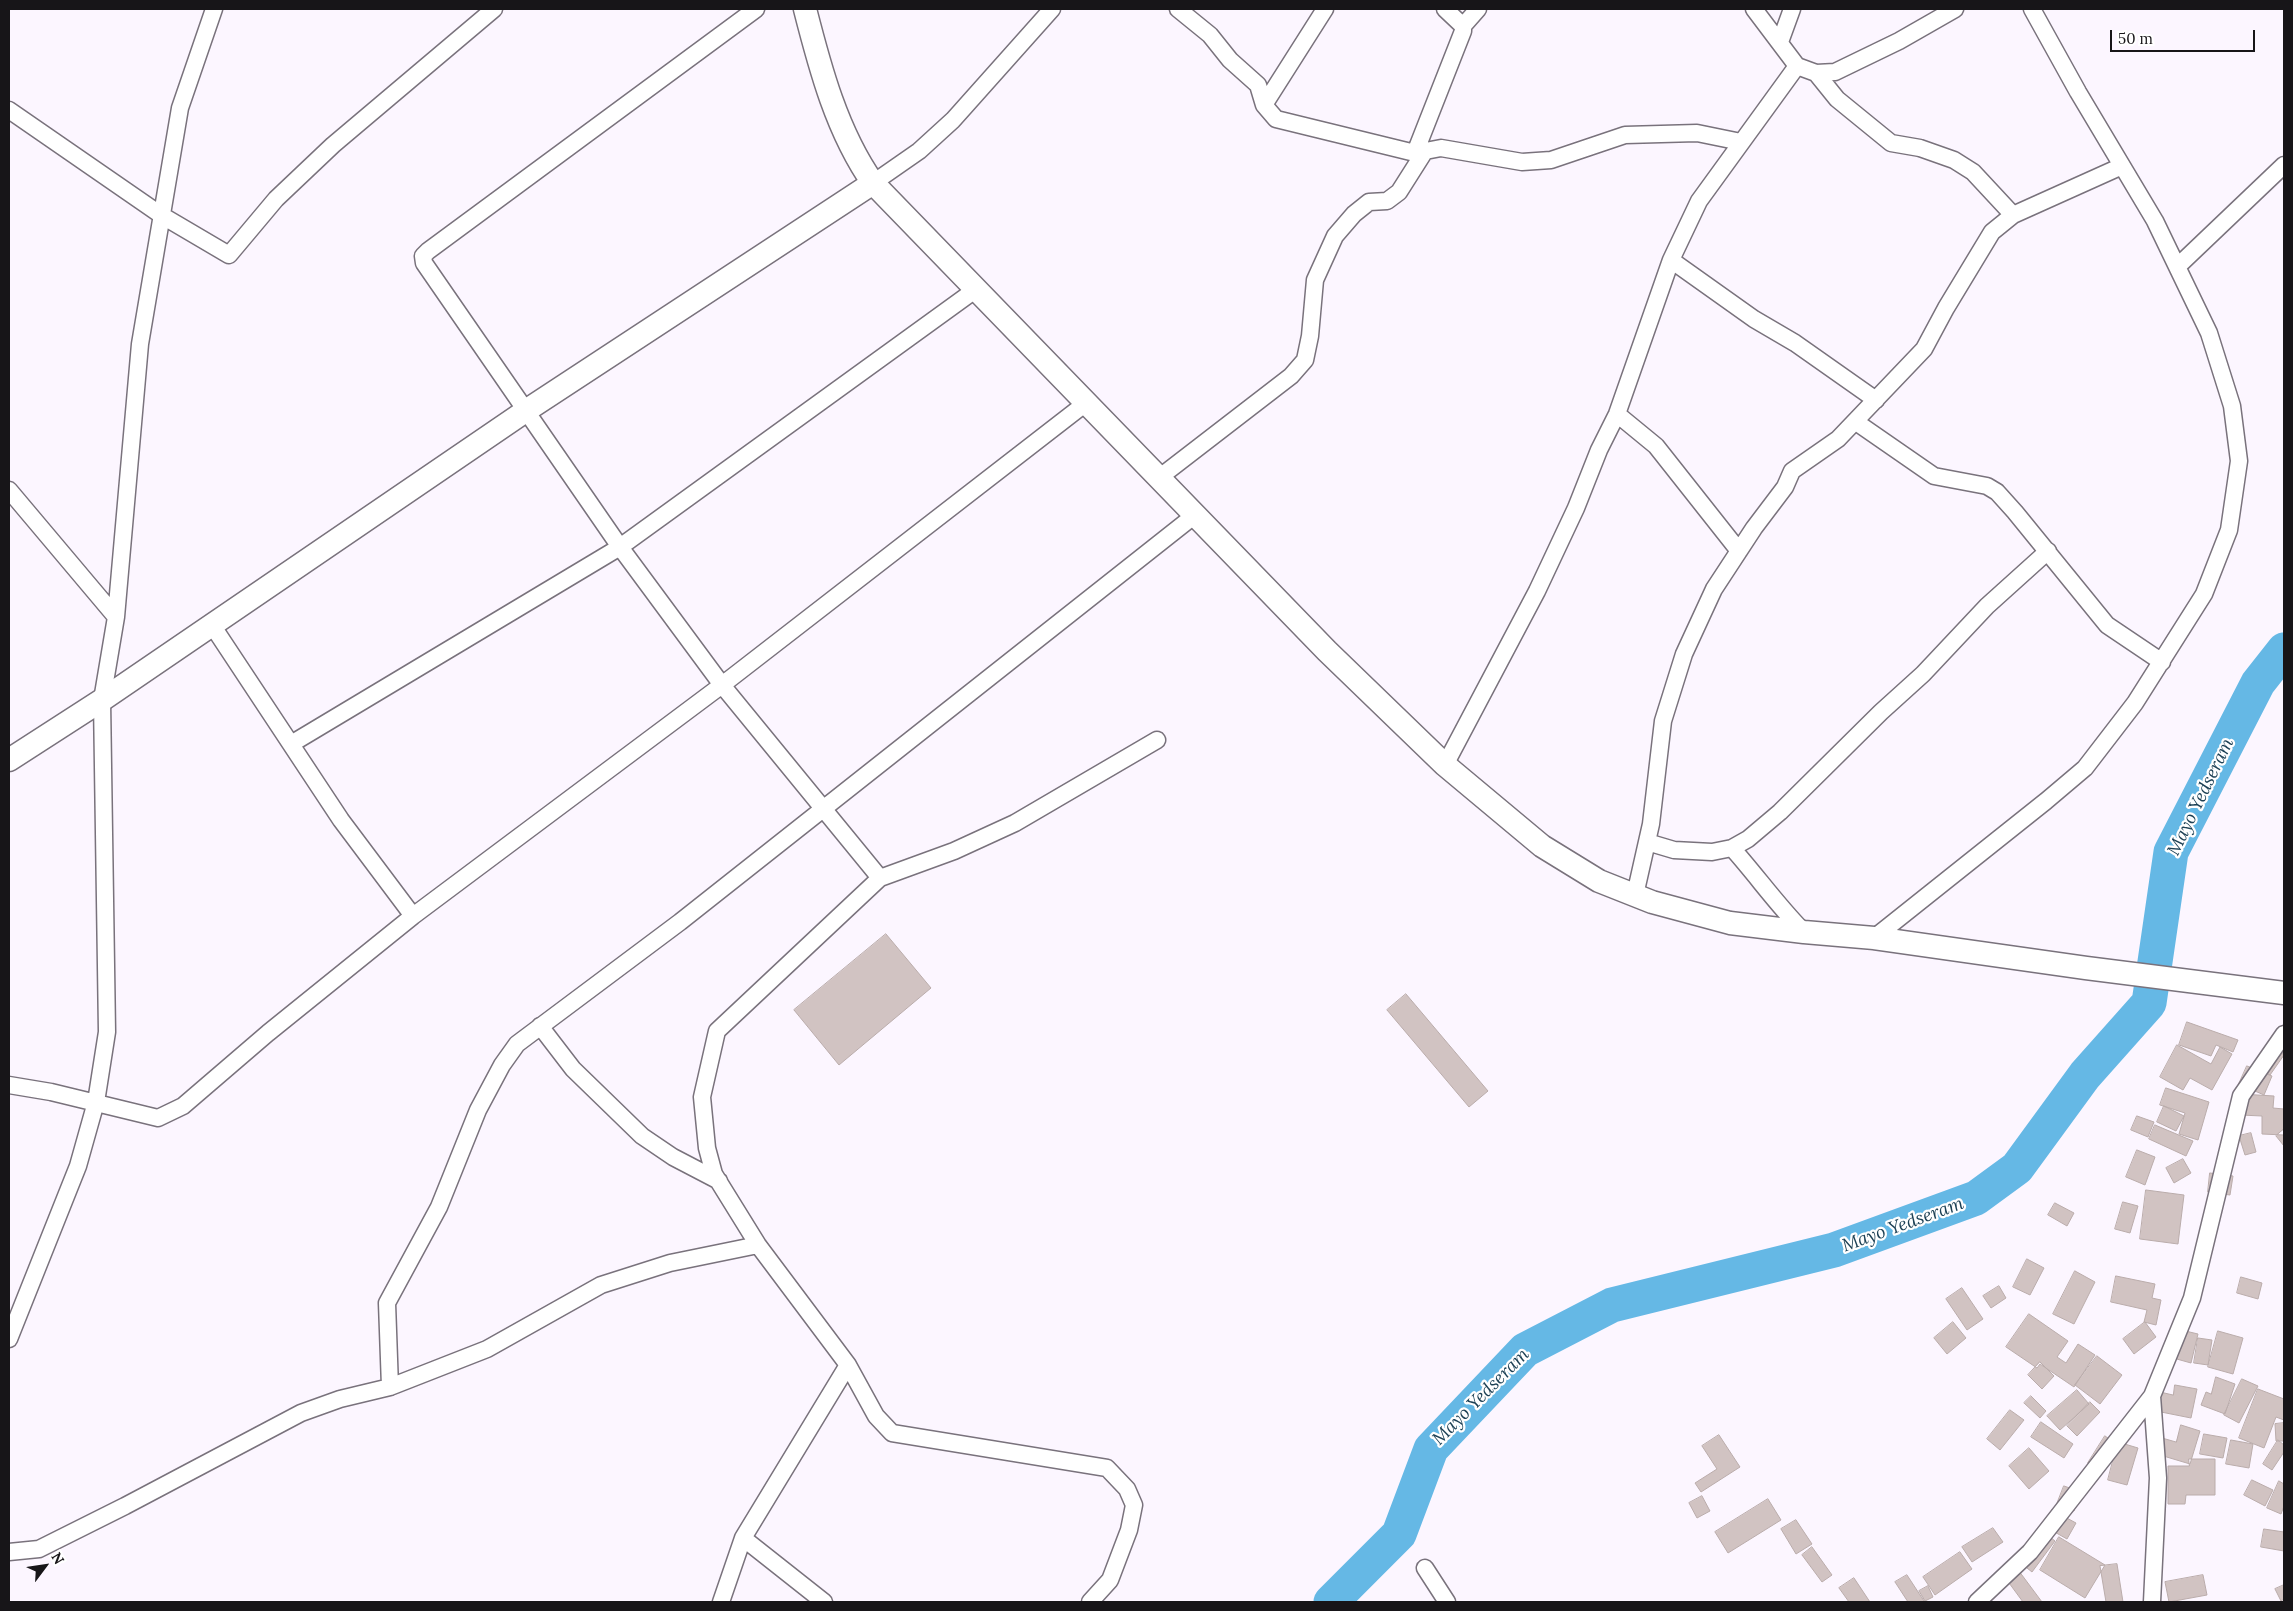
<!DOCTYPE html>
<html>
<head>
<meta charset="utf-8">
<style>
	body { margin:0 }
	#map { position:relative; width:2293px; height:1611px; overflow:hidden; background:#fcf6ff; font-family:Lora,serif }
	canvas { display:block }
	.frame { position:absolute; inset:0; border:10px solid #171518; pointer-events:none }
	.north { position:absolute; left:20px; top:1541px; width:50px; height:50px; -webkit-text-stroke:4px #fff; paint-order:stroke; rotate:59deg; font-size:14px; font-weight:700; line-height:20px; text-align:center; color:#171518 }
	.north::after { content:''; display:block; margin:auto; width:18px; height:22px; background:#171518; clip-path:polygon(50% 0,100% 100%,50% 72%,0 100%) }
	.scale { position:absolute; left:2110px; top:30px; width:145px; height:22px; box-sizing:border-box; border:2px solid #171518; border-top:0; padding-left:6px; font-size:15px; line-height:18px; white-space:nowrap; color:#171518; -webkit-text-stroke:4px #fff; paint-order:stroke }
</style>
</head>
<body>
<div id="map">
<canvas width="2293" height="1611"></canvas>
<div class="frame"></div>
<div class="north">N</div>
<div class="scale">50 m</div>
</div>
<script>
const ctx = document.querySelector('canvas').getContext('2d');
ctx.lineJoin = 'round';
function trace(path, color, width, dash) { ctx.strokeStyle = color; ctx.lineWidth = width; ctx.lineCap = dash ? 'butt' : 'round'; ctx.setLineDash(dash || []); ctx.stroke(path); }
function paint(path, color) { ctx.fillStyle = color; ctx.fill(path, 'evenodd'); }
function label(font, color, halo, rows, align = 'center') {
  ctx.font = font + ' Lora,serif'; ctx.lineWidth = 4.5; ctx.setLineDash([]); ctx.textBaseline = 'middle'; ctx.strokeStyle = halo; ctx.fillStyle = color; for (const [text, x, y, turn = 0] of rows) {
    ctx.save(); ctx.translate(x, y); ctx.rotate((+turn || 0) * Math.PI / 180); ctx.textAlign = isNaN(turn) ? turn : align; if (halo) ctx.strokeText(text, 0, 0); ctx.fillText(text, 0, 0); ctx.restore();
  }
}
trace(new Path2D(`
	M1331 1602 1399 1534 1431 1449 1525 1350 1612 1305 1834 1250 1976 1198 2017 1168 2085 1075 2149 1003 2171 852 2258 683 2284 650`), '#65b8e5', 35);
const building = new Path2D(`
	M886 934 931 988 839 1065 794 1010Z
	M1406 994 1488 1091 1469 1107 1387 1010Z
	M2187 1022 2238 1040 2233 1052 2216 1045 2211 1056 2179 1045Z
	M2271 1044 2284 1055 2270 1075 2256 1065Z
	M2177 1045 2211 1064 2220 1047 2232 1054 2212 1090 2190 1078 2183 1090 2160 1077Z
	M2247 1066 2272 1076 2264 1095 2239 1084Z
	M2166 1088 2209 1102 2198 1140 2179 1134 2185 1113 2160 1105Z
	M2241 1094 2274 1096 2273 1108 2284 1109V1135L2262 1134V1116L2240 1115Z
	M2164 1106 2184 1116 2176 1131 2157 1122Z
	M2137 1116 2154 1122 2148 1137 2131 1130Z
	M2155 1125 2193 1141 2186 1156 2149 1139Z
	M2284 1129V1146L2276 1136Z
	M2251 1133 2256 1152 2245 1155 2239 1136Z
	M2137 1150 2155 1157 2145 1185 2126 1177Z
	M2183 1159 2191 1173 2174 1183 2166 1168Z
	M2210 1173 2233 1176 2230 1195 2208 1192Z
	M2146 1190 2184 1195 2178 1244 2140 1239Z
	M2123 1202 2138 1206 2130 1233 2115 1229Z
	M2055 1203 2074 1213 2067 1226 2048 1215Z
	M2027 1259 2044 1268 2030 1295 2013 1287Z
	M2075 1271 2095 1282 2074 1324 2053 1314Z
	M2116 1276 2155 1284 2152 1298 2161 1300 2156 1325 2144 1322 2147 1310 2111 1302Z
	M2241 1277 2262 1283 2258 1299 2237 1293Z
	M1999 1286 2006 1298 1991 1308 1983 1296Z
	M1962 1288 1983 1319 1967 1330 1946 1299Z
	M2029 1314 2068 1341 2057 1357 2066 1363 2078 1344 2095 1355 2074 1387 2040 1364 2037 1368 2006 1347Z
	M1953 1322 1966 1338 1947 1354 1934 1338Z
	M2145 1322 2156 1337 2134 1354 2123 1339Z
	M2173 1328 2198 1334 2191 1363 2166 1356Z
	M2218 1331 2243 1338 2233 1374 2208 1367Z
	M2198 1338 2212 1340 2208 1365 2194 1363Z
	M2097 1356 2122 1375 2100 1404 2075 1385Z
	M2040 1362 2054 1376 2042 1389 2028 1375Z
	M2216 1377 2235 1384 2225 1414 2201 1405 2206 1392 2211 1394Z
	M2242 1379 2258 1386 2239 1423 2224 1415Z
	M2175 1385 2197 1389 2191 1418 2156 1411 2160 1392 2173 1395Z
	M2258 1389 2284 1399V1420L2276 1417 2264 1448 2239 1438Z
	M2077 1390 2089 1404 2060 1430 2047 1416Z
	M2031 1396 2046 1411 2040 1418 2024 1403Z
	M2090 1402 2100 1412 2077 1436 2067 1426Z
	M2010 1410 2024 1420 2000 1450 1987 1439Z
	M2041 1422 2073 1444 2064 1458 2031 1437Z
	M2284 1423V1441H2276L2275 1424Z
	M2181 1425 2200 1431 2190 1464 2150 1452 2155 1436 2176 1442Z
	M2204 1434 2227 1438 2223 1458 2200 1454Z
	M1719 1435 1740 1467 1701 1492 1695 1483 1717 1469 1702 1446Z
	M2105 1436 2118 1445 2101 1472 2088 1463Z
	M2231 1440 2253 1444 2249 1468 2226 1464Z
	M2278 1440 2284 1445V1452L2272 1470 2263 1464Z
	M2118 1442 2138 1448 2127 1485 2108 1480Z
	M2029 1448 2049 1471 2029 1489 2009 1466Z
	M2189 1459H2215V1495H2186L2185 1504H2168V1466H2189Z
	M2252 1480 2273 1490 2265 1506 2244 1495Z
	M2279 1481 2284 1484V1506L2281 1514 2267 1508Z
	M2064 1486 2081 1492 2074 1511 2057 1504Z
	M1702 1496 1710 1511 1697 1518 1689 1503Z
	M1768 1499 1781 1520 1728 1553 1715 1532Z
	M2052 1510 2076 1523 2067 1539 2044 1526Z
	M1796 1520 1812 1544 1796 1554 1781 1529Z
	M1993 1528 2003 1542 1972 1562 1962 1547Z
	M2040 1529 2055 1541 2032 1572 2017 1560Z
	M2264 1529 2284 1532V1551L2261 1547Z
	M2059 1537 2105 1565 2085 1598 2040 1570Z
	M1812 1547 1832 1575 1822 1582 1802 1555Z
	M1960 1552 1972 1569 1935 1595 1923 1577Z
	M2013 1563 2042 1602H2023L2001 1572Z
	M2117 1564 2123 1602H2106L2100 1566Z
	M1907 1575 1924 1601 1923 1602H1908L1895 1582Z
	M2203 1575 2207 1595 2169 1602 2165 1582Z
	M1854 1578 1870 1602H1849L1839 1588Z
	M2284 1585V1599L2281 1601 2275 1589Z
	M1928 1586 1933 1597 1925 1601 1919 1591Z`);
paint(building, '#d1c3c2');
trace(building, '#baacab', 1);
const street = new Path2D(`
	M756 9 428 251 423 256 424 263 620 547 722 685 880 878
	M1178 9 1210 35 1230 60 1258 85 1264 105 1276 119 1415 153 1441 148 1522 162 1551 160 1625 135 1697 133 1741 142
	M1445 9 1463 26
	M1754 9 1797 66 1816 73 1835 72 1899 41 1955 9
	M1780 42 1792 9
	M1816 73 1837 99 1891 143 1920 148 1954 160 1973 172 2013 215
	M1264 105 1325 9
	M9 110 161 215 229 255 276 199 333 145 494 9
	M1415 153 1463 31V26L1478 9
	M873 183 919 151 953 120 1052 9
	M1671 260 1754 319 1795 343 1876 400
	M2178 266 2284 165
	M1617 414 1656 446 1739 551
	M1856 422 1934 476 1987 486 1997 492 2015 512 2107 625 2162 662
	M1160 477 1291 376 1305 360 1310 336 1315 280 1335 236 1354 214 1369 202 1387 201 1399 192 1425 151
	M9 490 116 617
	M212 625 341 820 413 916
	M291 744 620 547 975 290
	M1445 765 1537 591 1576 508 1599 450 1617 414 1671 260 1699 201 1797 66
	M1647 842 1674 850 1712 852 1732 848 1748 839 1780 812 1881 712 1923 674 1987 606 2048 551
	M1732 848C1757 876 1778 906 1804 932
	M1635 895 1651 824 1663 721 1684 654 1714 589 1754 528 1785 487 1792 471 1838 439 1924 349 1946 308 1992 232 2013 215 2122 166
	M1874 938 2046 801 2085 768 2135 703 2204 594 2229 530 2239 461 2232 406 2209 333 2155 221 2078 92 2032 9
	M540 1026 573 1069 642 1136 673 1157 719 1181
	M9 1085 51 1092 158 1118 183 1106 268 1033 413 916 722 685 1086 403
	M9 1339 78 1166 96 1102 107 1032 102 700 116 617 140 344 180 108 214 9
	M390 1387 387 1303 439 1207 478 1110 502 1065 517 1044 680 922 1195 515
	M2152 1396 2158 1478 2152 1602
	M743 1538 824 1602
	M9 1552 39 1549 125 1506 301 1413 340 1399 390 1387 487 1349 601 1285 670 1263 758 1245
	M1425 1568 1447 1602
	M721 1602 743 1538 848 1365
	M1090 1602 1110 1580 1129 1530 1134 1505 1127 1489 1107 1468 892 1433 876 1416 848 1365 758 1245 714 1174 707 1148 702 1097 717 1031 880 878 954 851 1015 823 1157 740
	M1977 1602 2030 1552 2152 1396 2192 1298 2241 1096 2284 1034`);
const secondary = new Path2D(`
	M805 9C820 68 837 132 873 183L1327 651 1445 765 1542 846 1599 881 1652 902 1730 923 1804 932 1874 938 2086 968 2284 993
	M9 760 102 700 527 410 873 183`);
trace(street, '#79727c', 19);
trace(secondary, '#79727c', 25);
trace(street, '#fff', 16);
trace(secondary, '#fff', 22);
label('italic 18px', '#1d4155', '#fff', [
	["Mayo Yedseram",2201,797,-64],
	["Mayo Yedseram",1903,1225,-20],
	["Mayo Yedseram",1481,1397,-45]
]);
</script>
</body>
</html>
